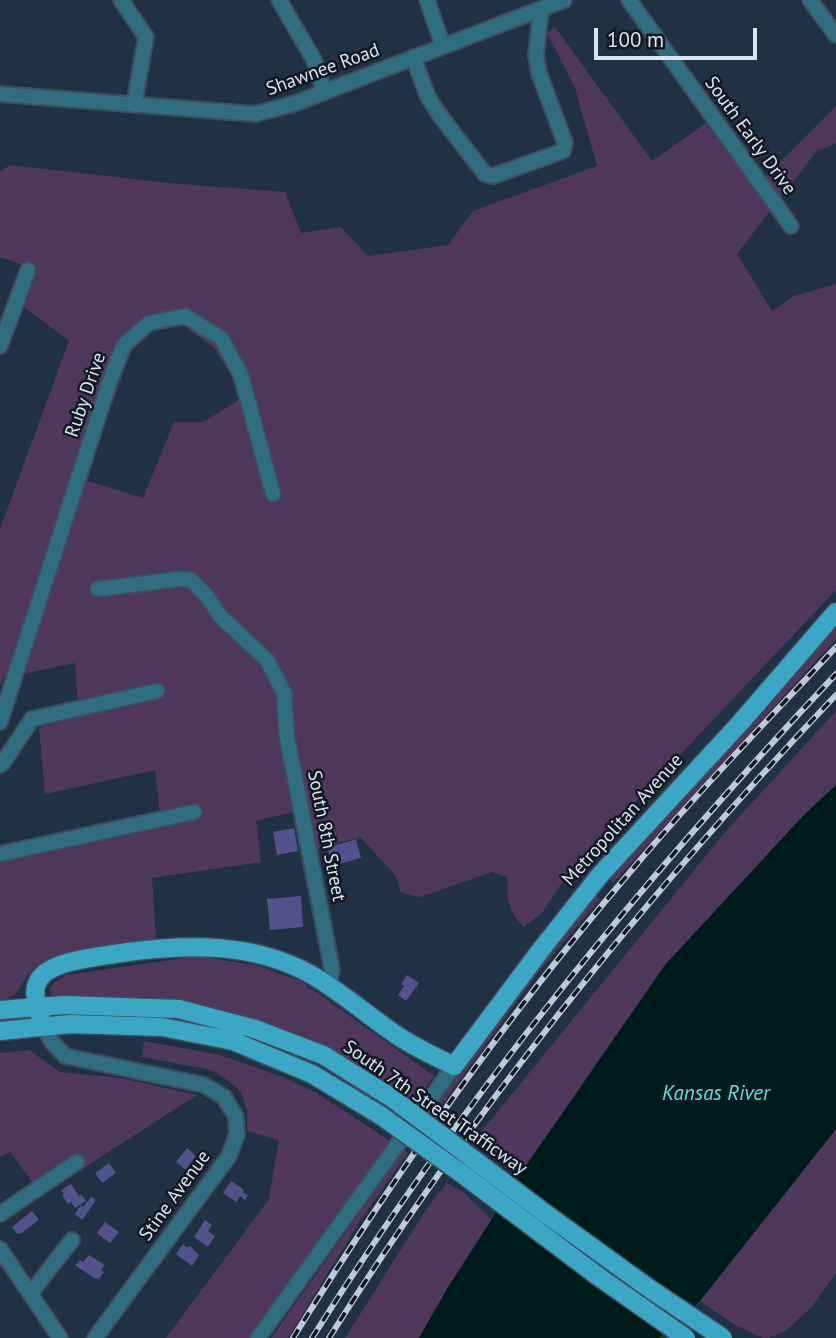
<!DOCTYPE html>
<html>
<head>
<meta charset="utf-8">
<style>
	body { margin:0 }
	#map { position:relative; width:836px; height:1338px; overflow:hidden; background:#203143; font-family:"PT Sans",sans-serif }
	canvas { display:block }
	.scale { position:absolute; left:594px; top:28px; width:163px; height:32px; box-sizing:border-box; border:4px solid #dae5f1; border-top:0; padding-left:9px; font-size:21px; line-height:24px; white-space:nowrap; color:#dae5f1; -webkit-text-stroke:5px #111820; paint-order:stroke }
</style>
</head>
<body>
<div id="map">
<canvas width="836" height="1338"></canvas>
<div class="scale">100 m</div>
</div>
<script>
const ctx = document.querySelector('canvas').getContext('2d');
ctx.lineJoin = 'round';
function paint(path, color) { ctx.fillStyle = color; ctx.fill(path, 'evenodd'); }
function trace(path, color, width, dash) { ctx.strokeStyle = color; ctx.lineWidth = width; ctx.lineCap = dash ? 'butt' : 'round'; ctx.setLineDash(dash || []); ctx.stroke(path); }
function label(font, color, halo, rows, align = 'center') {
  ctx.font = font + ' "PT Sans",sans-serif'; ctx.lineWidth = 5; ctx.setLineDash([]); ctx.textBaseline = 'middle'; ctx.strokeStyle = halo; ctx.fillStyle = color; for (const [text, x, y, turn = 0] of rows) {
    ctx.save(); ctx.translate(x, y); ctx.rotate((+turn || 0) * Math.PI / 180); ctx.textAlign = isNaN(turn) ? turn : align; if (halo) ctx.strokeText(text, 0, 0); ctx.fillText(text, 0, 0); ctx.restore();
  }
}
paint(new Path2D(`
	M555 27 652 161 706 123 770 211 737 254 772 311 794 296 836 284V590L607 832 559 887 542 913 524 927C507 910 508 901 507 877L492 872 420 897 401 893 395 875 360 837 317 849 309 808 256 821 261 862 152 878 156 939 55 957C43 961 33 968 26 978 17 990 18 997 0 1000V863L162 828 155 770 45 794 39 728 79 716 75 663 3 678 0 687V529L69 341 24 307 37 270 0 257V172L10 165 168 183 285 192 301 233 341 227 368 256 448 245 473 211 597 166 575 88 547 33ZM183 325 214 348 231 375 239 400 203 422H174L143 498 85 480 131 351 155 329Z
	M836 106V143L816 152 780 199 765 177Z
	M836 628V639L613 883 609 879 705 774Z
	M836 711V785L803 816 665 965 523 1170C503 1159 491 1153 481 1132L726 831Z
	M594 895 600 899 537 974 432 1119 429 1116 528 979Z
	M199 956 259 966 302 982 434 1076 416 1103 321 1044 271 1024 205 1005 150 997H53L49 989 55 982 66 975Z
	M144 1041 220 1055 280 1076 317 1093 390 1141 251 1338H166L269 1199 279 1140 247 1131V1111L241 1092 227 1080 212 1070 142 1057Z
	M29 1050 60 1072 120 1078 197 1095 42 1195 10 1152 0 1157V1053Z
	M836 1129V1273L811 1308 784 1332 768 1338H763L735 1325 700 1301Z
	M404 1150 408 1153 360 1221 288 1338H271Z
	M447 1183 463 1192 492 1220 447 1289 419 1338H345L429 1205Z`), '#4f375c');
paint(new Path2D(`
	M836 785V1129L700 1301 659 1338H419L447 1289 523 1170 665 965 803 816Z`), '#001c1a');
paint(new Path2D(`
	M294 828 298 851 277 855 273 832Z
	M356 839 361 858 336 865 335 863H332L328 851 331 850 330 847Z
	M301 896 303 927 270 930 267 899Z
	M407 975 419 983 406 1001 398 995 404 986 401 984Z
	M187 1148 196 1156 186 1170 176 1162Z
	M109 1163 116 1173 102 1183 95 1173Z
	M231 1181 244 1190 243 1192 248 1195 245 1200 240 1196 236 1202 223 1193Z
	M71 1184 79 1196 81 1194 86 1201 75 1208 71 1202 68 1204 62 1195 64 1194 61 1190Z
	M91 1197 96 1200 82 1220 75 1214 81 1205 83 1207Z
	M32 1211 39 1220 20 1234 19 1233 17 1234 12 1227Z
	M205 1220 212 1225 208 1231 215 1236 208 1247 194 1237Z
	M105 1222 119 1232 110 1243 97 1233Z
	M183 1244 188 1248 190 1246 199 1255 192 1266 176 1254Z
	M89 1255 105 1265 101 1270 104 1272 98 1280 96 1278 95 1279 75 1265 80 1260 83 1262Z`), '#51518c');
const minor = new Path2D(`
	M121 0 146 37 134 105
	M279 0 314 60 324 91
	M427 0 443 46
	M629 0 791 226
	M810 0 836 35
	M413 57 428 97 441 117 485 174 493 176 563 151 565 143 539 73 536 56 541 9
	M0 94 255 114 293 104 564 0
	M0 346 28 270
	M98 589 179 579 191 580 207 596 220 616 267 660 284 693 287 737 332 969 329 986
	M0 722 109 383 124 345 149 323 185 316 221 338 241 375 273 494
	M0 765 2 764 32 719 157 691
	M0 854 194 812
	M44 1026 51 1041 65 1056 204 1085 224 1097 236 1117 237 1134 229 1156 95 1338
	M0 1214 77 1162
	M0 1249 60 1338
	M30 1294 72 1240
	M258 1338 454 1066`);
const major = new Path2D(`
	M0 1010 64 1005 179 1009 255 1029 323 1055 392 1098
	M44 1026C29 992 30 972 70 962 89 957 109 955 128 952 190 944 254 943 310 974 342 992 368 1016 398 1036 416 1048 436 1057 454 1066L540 951 600 875 741 722 836 612
	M0 1031 70 1024 162 1027 233 1041 312 1074 380 1115`);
trace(minor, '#3e4e5f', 18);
trace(major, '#3e4e5f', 21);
trace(minor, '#306d80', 14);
trace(major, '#3ca7c5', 18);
const rail = new Path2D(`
	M293 1338C393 1177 502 1022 625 878 692 798 765 723 836 647
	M312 1338C463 1098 642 880 836 674
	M329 1338C475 1106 648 893 836 695`);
trace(rail, '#becad7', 6);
trace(rail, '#111820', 3.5, [10]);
const majorBridge = new Path2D(`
	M392 1098 546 1214 650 1289 723 1338
	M380 1115 465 1176 599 1277 686 1338`);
trace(majorBridge, '#3e4e5f', 21, []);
trace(majorBridge, '#3ca7c5', 18);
label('19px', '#dae5f1', '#111820', [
	["Shawnee Road",323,70,-20],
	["South Early Drive",750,136,54],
	["Ruby Drive",86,395,-71],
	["Metropolitan Avenue",623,820,-48],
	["South 8th Street",326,836,79],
	["South 7th Street Trafficway",435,1108,35],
	["Stine Avenue",175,1196,-54]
]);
label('italic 21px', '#54e6dd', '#111820', [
	["Kansas River",716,1094]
]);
</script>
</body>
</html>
